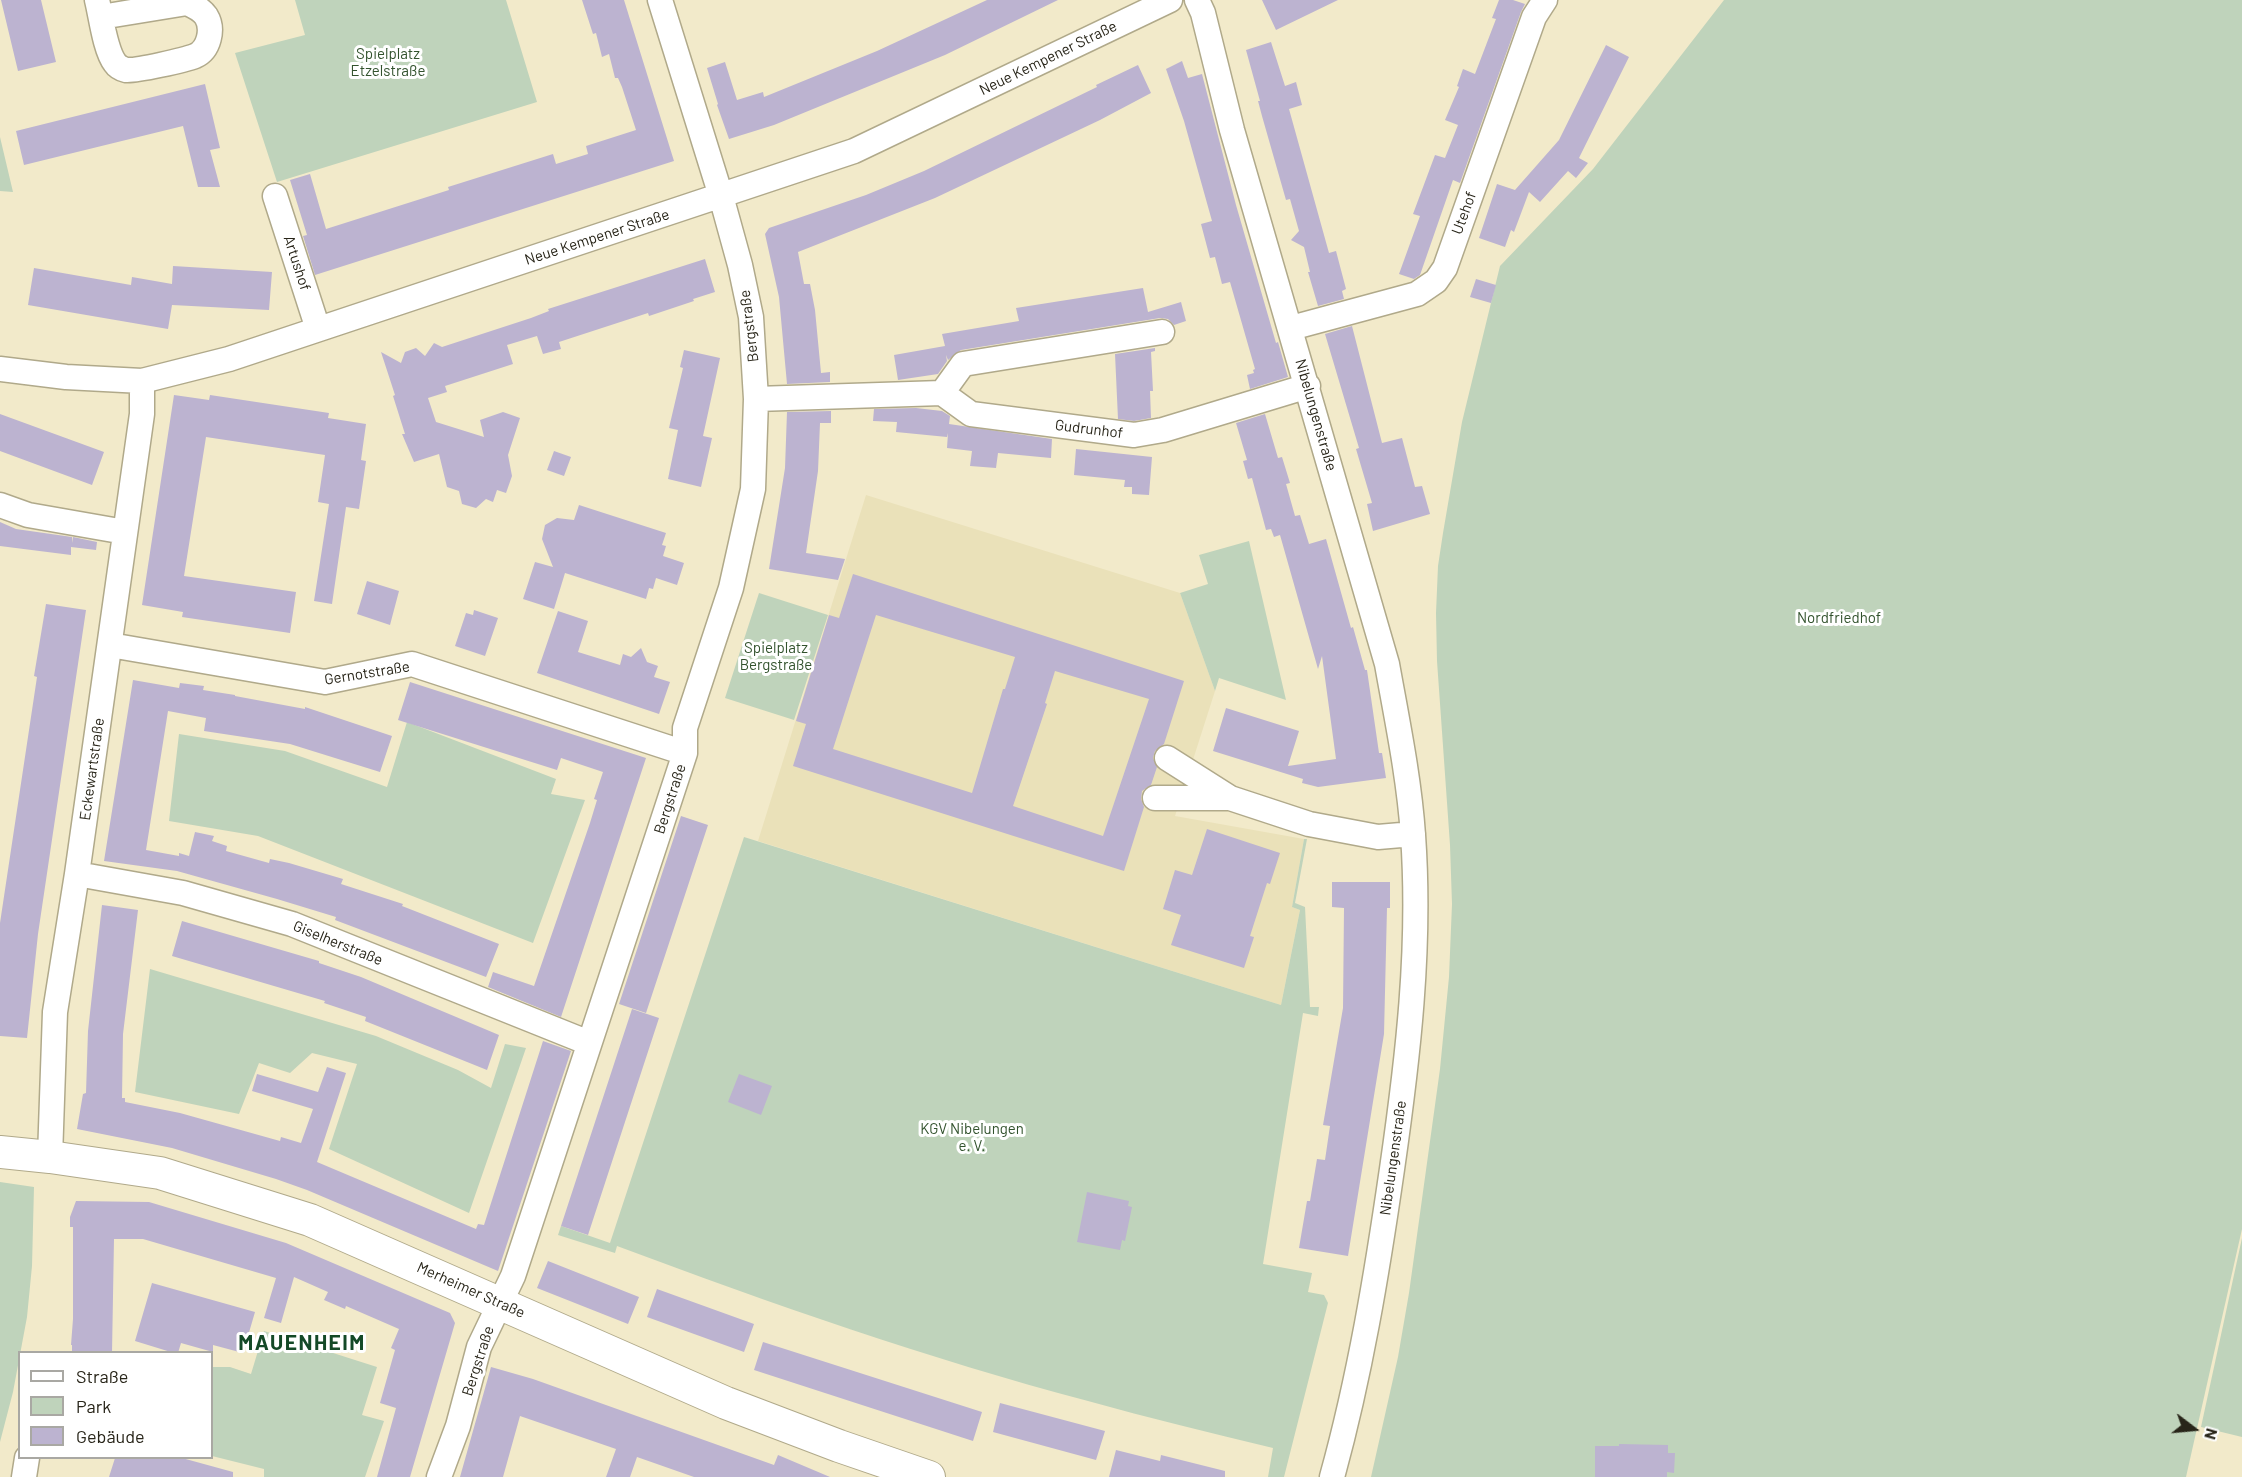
<!DOCTYPE html>
<html>
<head>
<meta charset="utf-8">
<style>
	body { margin:0 }
	#map { position:relative; width:2242px; height:1477px; overflow:hidden; background:#f2eaca; font-family:Barlow,sans-serif }
	canvas { display:block }
	.legend { position:absolute; left:18px; top:1351px; width:195px; height:108px; box-sizing:border-box; background:#fff; border:2px solid #a9a8a3; margin:0; padding:8px 10px; list-style:none; font-size:18px; color:#282519 }
	.legend li { display:flex; align-items:center; gap:12px; height:30px }
	.legend b { width:30px; border:2px solid #a9a8a3 }
	.north { position:absolute; left:2164px; top:1399px; width:60px; height:60px; -webkit-text-stroke:4px #fff; paint-order:stroke; rotate:106deg; font-size:16px; font-weight:700; line-height:24px; text-align:center; color:#282519 }
	.north::after { content:''; display:block; margin:auto; width:21px; height:27px; background:#282519; clip-path:polygon(50% 0,100% 100%,50% 72%,0 100%) }
</style>
</head>
<body>
<div id="map">
<canvas width="2242" height="1477"></canvas>
<ul class="legend">
<li><b style="height:8px;background:#fff"></b>Straße</li>
<li><b style="height:16px;background:#bfd3bb"></b>Park</li>
<li><b style="height:16px;background:#bcb3d0"></b>Gebäude</li>
</ul>
<div class="north">N</div>
</div>
<script>
const ctx = document.querySelector('canvas').getContext('2d');
ctx.lineJoin = 'round';
function paint(path, color) { ctx.fillStyle = color; ctx.fill(path, 'evenodd'); }
function trace(path, color, width, dash) { ctx.strokeStyle = color; ctx.lineWidth = width; ctx.lineCap = dash ? 'butt' : 'round'; ctx.setLineDash(dash || []); ctx.stroke(path); }
function label(font, color, halo, rows, align = 'center') {
  ctx.font = font + ' Barlow,sans-serif'; ctx.lineWidth = 6; ctx.setLineDash([]); ctx.textBaseline = 'middle'; ctx.strokeStyle = halo; ctx.fillStyle = color; for (const [text, x, y, turn = 0] of rows) {
    ctx.save(); ctx.translate(x, y); ctx.rotate((+turn || 0) * Math.PI / 180); ctx.textAlign = isNaN(turn) ? turn : align; if (halo) ctx.strokeText(text, 0, 0); ctx.fillText(text, 0, 0); ctx.restore();
  }
}
paint(new Path2D(`
	M866 495 1180 593 1215 691 1175 816 1304 839 1292 907 1300 910 1281 1005 758 841Z`), '#eae1b9');
paint(new Path2D(`
	M295 0H506L537 102 277 182 235 53 305 35Z
	M1724 0H2242V1229L2186 1477H1371L1398 1357 1409 1293 1440 1069 1449 977 1452 904 1450 845 1437 661 1436 613 1438 566 1443 533 1462 422 1500 266 1593 169Z
	M0 137 13 192 0 191Z
	M1249 541 1286 700 1219 678 1215 691 1180 593 1208 584 1199 555Z
	M759 593 828 615 794 720 725 698Z
	M407 722 556 779 551 794 585 800 533 943 258 836 169 821 179 734 285 751 387 787Z
	M744 837 1281 1005 1300 910 1292 907 1304 839H1307L1295 903 1305 907 1310 1007H1319L1318 1016 1303 1013 1263 1264 1312 1273 1308 1292 1324 1295 1328 1303 1284 1477H1268L1273 1448C1211 1433 1149 1418 1088 1401 929 1359 772 1304 617 1246L615 1253 558 1235 561 1226 610 1243Z
	M150 969 376 1036 458 1070 491 1088 505 1044 526 1048 469 1213 329 1149 357 1064 312 1053 290 1073 259 1063 239 1114 135 1092Z
	M0 1182 34 1187 32 1266 27 1317 13 1392 0 1442Z
	M2242 1238V1437L2201 1427Z
	M264 1331 377 1367 362 1415 384 1421 365 1477H264V1469L212 1456V1367H230L251 1374Z`), '#bfd3bb');
paint(new Path2D(`
	M1 0H41L56 62 18 71Z
	M582 0H624L674 161 315 275 303 236 307 235 290 180 310 174 326 229 449 190 448 187 553 154 556 164 588 154 586 146 636 130 622 87 618 78H615L609 54 602 57 596 33 593 34Z
	M987 0H1058L945 55 774 125 729 139 717 105 718 104 707 68 725 62 737 100 763 92 764 97 877 51Z
	M1262 0H1338L1276 30Z
	M1499 0H1513L1525 4 1521 12 1460 183 1453 180 1420 275 1414 279 1399 274 1420 216 1413 214 1435 155 1445 158 1458 125 1445 120 1459 87 1457 86 1463 69 1475 74 1496 19 1492 18Z
	M1271 42 1285 86 1296 82 1302 105 1289 109 1329 253 1336 251 1346 289 1342 291 1344 299 1318 306 1308 272H1310L1304 247 1291 240 1299 231 1290 199 1286 200 1262 116 1258 101H1260L1246 50Z
	M1606 45 1629 57 1579 158 1588 163 1576 178 1568 171 1540 202 1529 192 1514 232 1511 230 1505 247 1479 238 1497 184 1515 190 1559 140Z
	M1182 61 1188 78 1202 74 1236 205 1276 343 1278 342 1288 377 1250 389 1247 375 1254 373 1253 370 1255 369 1230 282 1222 284 1215 257 1210 258 1201 224 1212 221 1184 121 1166 69Z
	M1138 65 1151 93 1100 120 935 198 798 252 804 284H810L815 310 821 373 830 372V382L787 384 779 297 765 234 769 228 866 195 924 171 1097 87 1096 85Z
	M205 84 220 148 210 150 220 187H198L183 126 24 165 16 131Z
	M705 259 715 292 693 299 694 301 649 316 648 313 559 342 561 349 543 354 537 336 507 345 513 364 445 386 447 392 428 398 436 422 484 437 480 420 503 412 520 418 508 455 512 476 506 493 497 490 493 502 486 499 476 508 462 504 459 491 447 487 439 454 414 462 402 434H405L393 396 395 395 381 352 401 363 405 352 416 348 425 356 434 343 442 347 531 318 549 311 548 309Z
	M173 266 272 272 269 310 172 305 168 329 28 305 34 268 131 285 132 277 172 284Z
	M1476 279 1496 285 1491 303 1470 297Z
	M1143 288 1148 312 1181 302 1186 321 1174 325 1168 319 1160 318 961 350 948 360 946 355 947 361 938 374 898 380 894 355 945 346 942 334 1019 321 1016 308Z
	M1352 326 1382 443 1402 438 1415 487 1422 486 1430 514 1373 531 1367 504 1372 503 1356 449 1359 448 1325 334Z
	M1155 348V351L1151 352 1153 391H1150L1151 418 1134 421 1118 419 1115 354Z
	M684 350 720 358 703 436 712 438 701 487 668 479 678 430 669 428 683 368 680 367Z
	M174 395 209 400 210 395 329 413 328 418 366 424 361 460 366 461 359 509 346 507 332 604 314 601 329 504 318 502 325 455 206 437 184 576 296 592 290 633 182 617 183 612 142 605Z
	M916 408 942 411 950 416 949 424 1052 439 1051 458 998 453 996 468 970 466 972 451 947 448 948 433 947 437 896 432 897 422 873 421 874 409Z
	M831 411V423H820L818 471 806 553 845 559 838 580 769 569 785 468 787 412Z
	M0 414 104 452 92 485 0 451Z
	M1265 414 1278 458 1282 457 1290 483 1286 484 1295 516 1300 515 1309 544 1326 539 1351 628 1353 627 1365 670H1367L1379 753H1382L1386 778 1318 787 1302 783 1303 779 1213 751 1226 708 1299 731 1288 766 1336 759 1322 656 1318 669 1280 535 1274 537 1271 529 1266 530 1252 478 1248 479 1243 461 1247 460 1236 423Z
	M1076 449 1152 457 1149 495 1132 494V487H1124L1125 480 1074 475Z
	M554 451 571 457 564 476 547 470Z
	M579 505 666 533 662 545 666 546 663 556 684 563 677 585 656 578 653 589 649 588 646 599 565 573 554 609 523 599 535 562 553 567 542 539 545 525 557 518 574 520Z
	M0 522 16 529 72 537V543L73 537 97 542 96 550 71 547V555L0 546Z
	M853 574 1184 681 1164 744 1155 751 1153 758 1157 767 1151 785 1142 791 1141 799 1144 807 1124 871 793 766 806 724 796 721 829 615 839 618ZM876 615 1015 657 1005 689H1003L972 793 833 749ZM1055 671 1149 699 1103 836 1013 806 1047 704 1045 703Z
	M367 581 399 591 390 625 357 614Z
	M46 604 86 610 38 934 27 1038 0 1036V923L37 677 34 676Z
	M474 610 498 618 485 656 455 646 466 613 473 615Z
	M558 611 588 621 578 652 620 665 623 654 631 657 641 648 647 662 658 666 654 677 670 682 659 714 537 673Z
	M133 680 179 688 180 683 204 686 203 690 235 695V696L305 709V707L392 736 380 772 290 744 204 731 206 718 168 711 146 850 179 856V853L189 856 195 832 214 836 212 841 227 846 226 851 269 863 270 859 289 863 343 879 341 884 403 904 402 906 499 944 486 977 335 920 336 917 277 899 177 871 104 861Z
	M410 682 646 758 561 1017 488 987 493 972 534 986 590 823 597 800 594 799 603 772 561 758 557 770 398 720Z
	M681 816 708 825 646 1013 619 1004Z
	M1207 829 1280 853 1270 884 1267 883 1250 936 1254 937 1244 968 1171 945 1181 915 1163 909 1175 870 1192 875Z
	M1332 882H1390V908H1387L1384 1034 1348 1256 1299 1248 1307 1201H1310L1317 1159 1325 1160 1330 1126 1323 1125 1343 1008 1344 908 1332 907Z
	M102 905 138 910 123 1034 122 1098H125V1102L180 1113 280 1141 281 1137 301 1143 313 1109 252 1091 257 1074 318 1092 327 1067 346 1073 317 1162 476 1229 478 1224 484 1225 543 1041 571 1051 498 1271 307 1190 276 1179 172 1148 77 1129 83 1094 86 1093 88 1031Z
	M182 921 319 961V963L361 977 499 1035 487 1070 365 1021 366 1017 324 1003 325 1001 172 956Z
	M632 1009 659 1018 588 1235 561 1226Z
	M739 1074 772 1086 761 1115 728 1102Z
	M1087 1192 1129 1201 1128 1206 1132 1207 1125 1241 1122 1240 1120 1250 1077 1242Z
	M76 1201 149 1202 286 1243 450 1313 455 1323 410 1477H377L396 1408 380 1403 395 1350 391 1348 399 1329 346 1306 345 1309 324 1300 328 1292 294 1277 281 1323 264 1318 276 1278 143 1239H114L112 1353H72V1345H71L73 1319V1227H70V1217Z
	M548 1261 639 1297 628 1324 537 1288Z
	M152 1283 255 1312 243 1353 213 1345V1352L181 1343 178 1353H174L135 1341Z
	M657 1289 754 1324 744 1352 647 1317Z
	M763 1342 982 1412 973 1441 754 1370Z
	M491 1367 533 1379 774 1465 778 1455 830 1477H694L637 1457 630 1477H606L616 1449 520 1416 503 1477H460Z
	M1000 1403 1105 1431 1096 1460 993 1432Z
	M1619 1444 1668 1445V1453H1675L1674 1473 1667 1472V1477H1595V1446H1619Z
	M1116 1450 1160 1461 1161 1455 1225 1471V1477H1109Z
	M115 1458H182L233 1472V1477H109Z`), '#bcb3d0');
const minor = new Path2D(`
	M97 0C101 16 105 50 115 63 117 66 122 69 126 70 136 71 185 60 195 56 209 50 214 29 206 16 201 9 194 6 187 3L101 17
	M1197 0 1203 13 1232 130 1387 664C1397 720 1409 777 1413 835 1421 947 1408 1058 1392 1169 1377 1273 1360 1376 1332 1477
	M275 196 318 329
	M1291 328 1417 294 1436 281 1445 268 1534 17 1545 0
	M0 369 66 377 142 381 229 359 854 151 1170 0
	M942 393 963 364 1162 332
	M756 399 942 393 971 414 1134 435 1163 430 1308 386
	M0 505 28 515 125 532
	M110 645 325 682 412 664 685 753
	M1167 758 1230 798
	M1155 798H1230L1309 824 1378 837 1413 834
	M77 874 183 893 292 924 589 1043
	M50 1157 55 1012 77 874 142 414V381
	M24 1477 27 1458
	M439 1477 458 1426 479 1347 513 1276 685 753V728L731 588 753 489 756 399 751 317 740 265 721 196 660 0`);
const major = new Path2D(`
	M0 1152 50 1157 160 1173 310 1220 726 1403 839 1446 929 1477`);
trace(minor, '#b0a98a', 27);
trace(major, '#b0a98a', 34);
trace(minor, '#fff', 24);
trace(major, '#fff', 32);
label('15px', '#32522d', '#fff', [
	["Spielplatz",388,54],
	["Etzelstraße",388,71],
	["Nordfriedhof",1839,618],
	["Spielplatz",776,648],
	["Bergstraße",776,665],
	["KGV Nibelungen",972,1129],
	["e. V.",972,1146]
]);
label('15px', '#282519', '#fff', [
	["Neue Kempener Straße",1048,58,-26],
	["Utehof",1464,213,-70],
	["Neue Kempener Straße",597,237,-18],
	["Artushof",297,263,72],
	["Bergstraße",749,326,-97],
	["Nibelungenstraße",1316,415,74],
	["Gudrunhof",1089,429,7],
	["Gernotstraße",367,673,-9],
	["Eckewartstraße",92,769,-82],
	["Bergstraße",670,799,-72],
	["Giselherstraße",338,943,22],
	["Nibelungenstraße",1393,1158,-82],
	["Merheimer Straße",471,1290,24],
	["Bergstraße",478,1361,-72]
]);
ctx.letterSpacing = '1.5px';
label('bold 21px', '#144927', '#fff', [
	["MAUENHEIM",302,1343]
]);
ctx.letterSpacing = '0px';
</script>
</body>
</html>
